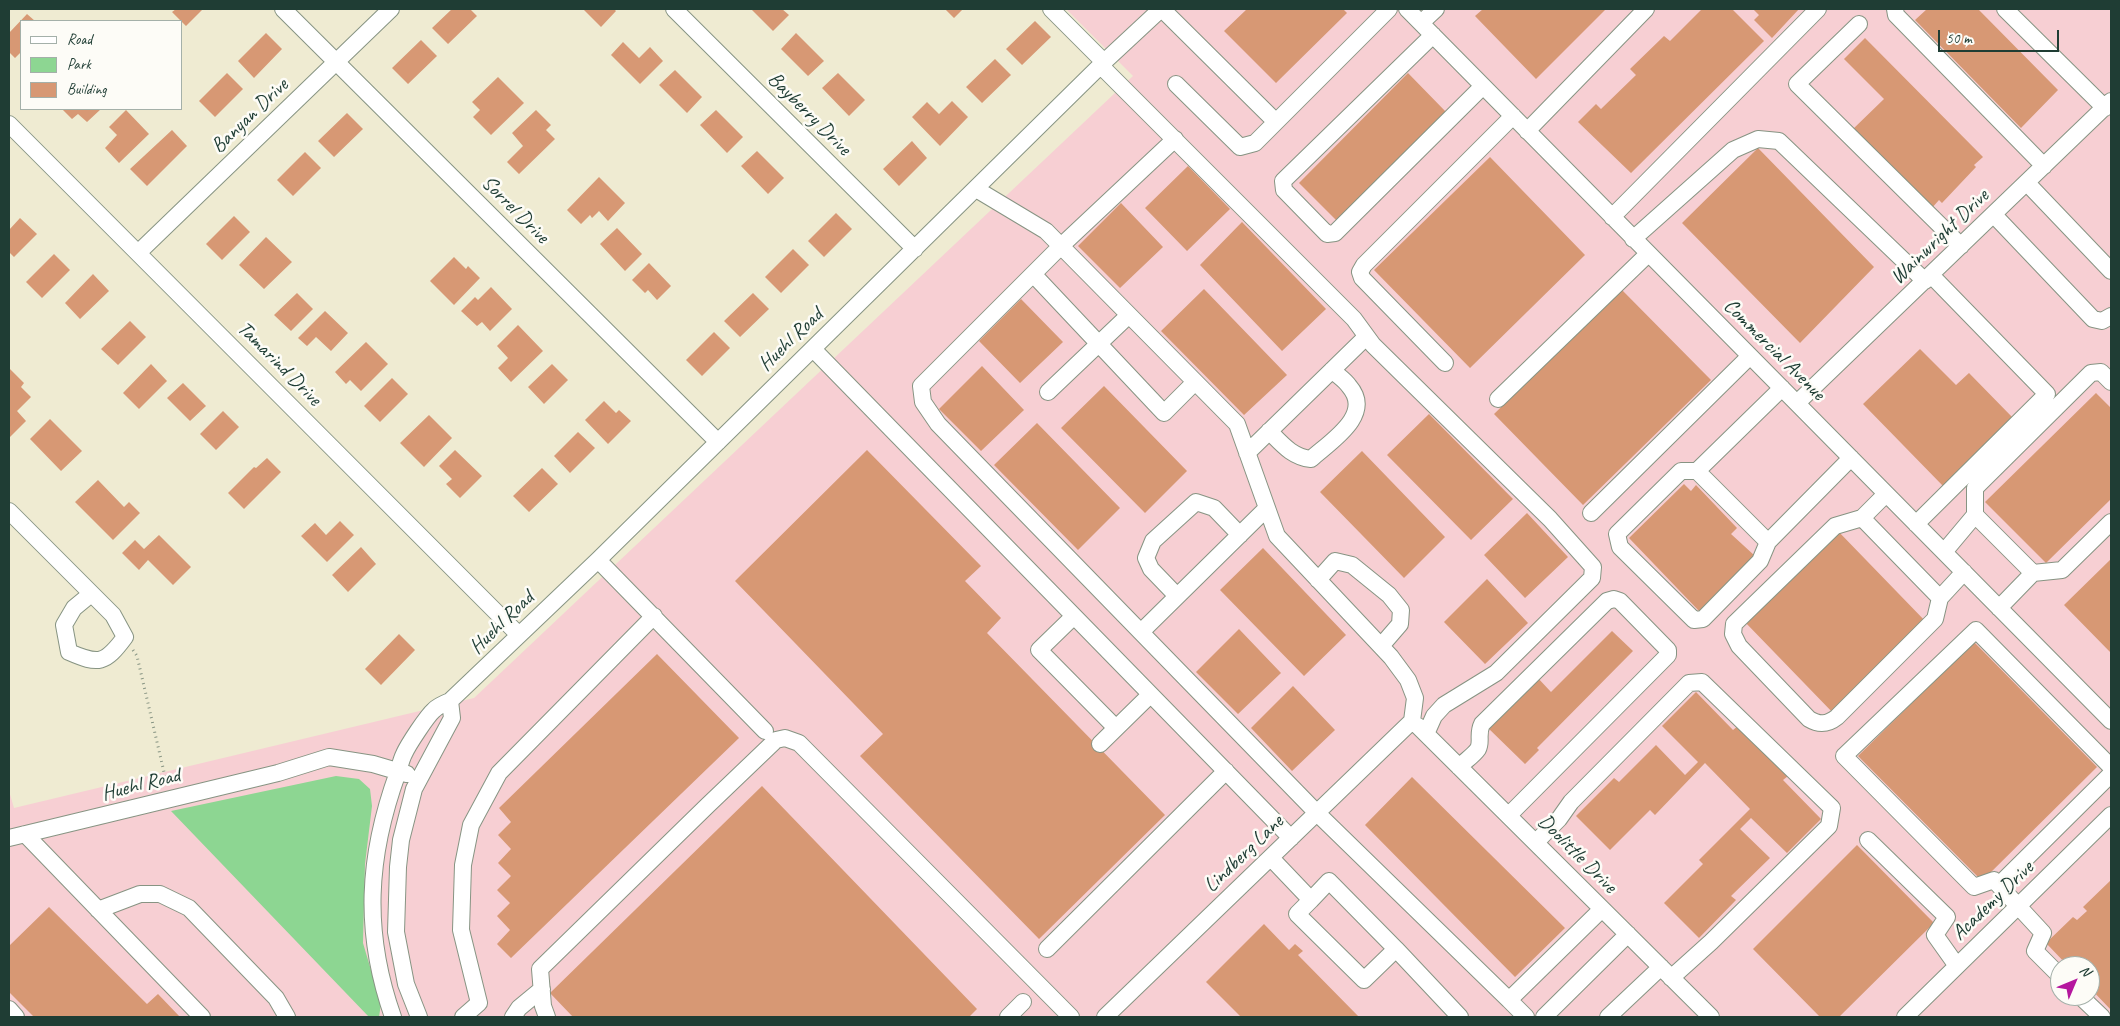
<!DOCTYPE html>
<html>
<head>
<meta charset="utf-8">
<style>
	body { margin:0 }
	#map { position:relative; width:2120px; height:1026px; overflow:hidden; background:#efebd2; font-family:Caveat,sans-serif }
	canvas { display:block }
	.frame { position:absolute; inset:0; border:10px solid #1f3d34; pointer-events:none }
	.legend { position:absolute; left:20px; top:20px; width:162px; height:90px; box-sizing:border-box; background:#fdfcf7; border:1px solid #a4b0a9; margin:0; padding:6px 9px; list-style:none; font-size:15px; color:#1f3d34 }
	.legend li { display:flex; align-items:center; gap:10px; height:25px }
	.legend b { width:25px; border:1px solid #a4b0a9 }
	.north { position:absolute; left:2050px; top:956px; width:50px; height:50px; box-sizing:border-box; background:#fdfcf7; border:1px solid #a4b0a9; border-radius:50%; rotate:45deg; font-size:14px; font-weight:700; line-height:20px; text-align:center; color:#1f3d34 }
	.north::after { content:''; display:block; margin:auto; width:18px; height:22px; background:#b5179e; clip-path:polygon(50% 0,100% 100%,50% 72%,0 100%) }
	.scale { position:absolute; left:1938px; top:30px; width:121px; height:22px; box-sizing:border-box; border:2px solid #1f3d34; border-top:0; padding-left:6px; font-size:15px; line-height:18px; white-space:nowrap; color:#1f3d34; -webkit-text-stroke:4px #fdfcf7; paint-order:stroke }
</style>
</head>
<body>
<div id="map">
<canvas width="2120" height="1026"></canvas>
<div class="frame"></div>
<ul class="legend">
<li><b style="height:6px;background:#fff"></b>Road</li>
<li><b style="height:14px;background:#8dd692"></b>Park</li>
<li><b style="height:14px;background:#d79874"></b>Building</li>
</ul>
<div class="north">N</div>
<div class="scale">50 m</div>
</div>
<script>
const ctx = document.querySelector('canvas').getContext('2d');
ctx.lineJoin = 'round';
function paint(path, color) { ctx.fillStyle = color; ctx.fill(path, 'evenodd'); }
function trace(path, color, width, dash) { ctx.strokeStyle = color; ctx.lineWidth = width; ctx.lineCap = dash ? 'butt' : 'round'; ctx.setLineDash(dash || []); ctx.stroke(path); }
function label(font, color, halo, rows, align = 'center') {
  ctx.font = font + ' Caveat,sans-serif'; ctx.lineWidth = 5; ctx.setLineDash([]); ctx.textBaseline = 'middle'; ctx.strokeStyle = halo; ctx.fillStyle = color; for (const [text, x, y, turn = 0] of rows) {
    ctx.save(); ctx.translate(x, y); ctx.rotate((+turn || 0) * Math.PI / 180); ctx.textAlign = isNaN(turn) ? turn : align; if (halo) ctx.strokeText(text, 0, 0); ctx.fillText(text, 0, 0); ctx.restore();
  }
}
paint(new Path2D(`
	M1066 9H2111V1017H9V791L14 808 474 698 1133 76ZM2060 966H2090V996H2060Z`), '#f7cfd3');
paint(new Path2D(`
	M336 776 359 779 370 789 372 806 365 864 363 943 381 1004 379 1017H369L171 811Z`), '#8dd692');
paint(new Path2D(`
	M176 9H203L186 26 172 12Z
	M452 9H470L477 16 448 44 432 28Z
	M583 9H614L616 11 601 27Z
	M751 9H782L789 15 773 31Z
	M945 9H963L954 18Z
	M1247 9H1343L1347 13 1276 83 1224 31Z
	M1483 9H1606L1536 79 1475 16Z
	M1699 9H1732L1764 41 1631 173 1578 122 1596 104 1601 109 1636 75 1630 69 1664 36 1670 41 1701 10Z
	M1753 9H1799L1772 38 1754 20 1759 15Z
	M1927 9H1978L2058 90 2021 128 1915 20Z
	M27 14 35 21H21V52L15 58 9 52V33Z
	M1035 21 1051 37 1022 65 1006 49Z
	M266 33 282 49 254 78 238 61Z
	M796 33 824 61 808 76 781 49Z
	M1865 38 1983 157 1974 165 1976 167 1942 203 1939 200 1931 209 1852 130 1884 99 1844 59Z
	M421 40 437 56 408 84 392 68Z
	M623 42 639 58 650 47 663 61 640 84 611 55Z
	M995 59 1011 75 982 103 966 87Z
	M675 70 702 97 687 113 659 85Z
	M227 73 243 89 215 117 199 101Z
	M838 73 865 100 849 116 822 88Z
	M1408 73 1446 112 1337 221 1299 183Z
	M498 77 524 103 491 135 473 117 480 110 472 102Z
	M952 101 968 117 940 146 912 117 927 102 939 114Z
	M62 109H101L87 122 78 114 72 119Z
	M126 110 149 134 119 163 105 148 117 135 109 127Z
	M536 110 551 125 546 130 555 139 519 174 507 162 523 146 512 133Z
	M716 110 743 137 727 153 700 125Z
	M347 113 363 129 334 157 318 141Z
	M172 130 187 146 147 186 130 169Z
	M912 141 927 158 899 186 883 169Z
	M1758 148 1874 267 1800 343 1682 223Z
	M757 151 784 178 768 194 741 166Z
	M305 152 321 168 293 196 277 180Z
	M1490 157 1585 255 1470 368 1374 270Z
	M1188 166 1230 209 1187 251 1145 208Z
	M599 177 625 203 608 221 599 211 592 218 590 215 581 224 567 210Z
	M1121 203 1163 247 1120 288 1078 246Z
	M836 213 852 229 824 257 808 241Z
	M234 216 250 232 222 260 206 244Z
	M20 218 37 234 14 257 9 252V230Z
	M1242 222 1326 309 1282 351 1200 265Z
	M617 228 642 254 625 271 600 244Z
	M266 237 292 262 264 289 239 265Z
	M793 249 809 265 781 293 765 277Z
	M54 254 70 270 42 298 26 282Z
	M454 257 466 269 468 266 480 278 454 305 430 281Z
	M649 263 671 286 657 300 648 290 645 293 632 280Z
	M93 274 109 291 80 319 65 303Z
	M491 287 512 309 490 331 482 322 477 326 461 311 475 297 478 300Z
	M1204 289 1287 375 1244 415 1161 331Z
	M1622 290 1711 380 1583 505 1494 414Z
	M297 293 313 309 291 331 274 315Z
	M753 293 769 309 740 337 724 321Z
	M1021 299 1063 342 1020 383 979 341Z
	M325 311 348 333 331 351 316 337 307 346 298 338Z
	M130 321 146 337 118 365 101 349Z
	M518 325 543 351 511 382 498 368 508 358 497 346Z
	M714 332 730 348 702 376 686 360Z
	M366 342 388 364 361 391 350 380 346 384 335 372Z
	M1920 349 1956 385 1969 373 2013 418 1943 486 1863 404Z
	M151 364 167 381 139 409 123 393Z
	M552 364 568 380 544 404 528 387Z
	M982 366 1024 410 981 451 939 409Z
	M9 368 24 383 21 387 31 397 17 411 26 421 9 438Z
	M392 378 408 394 380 422 364 406Z
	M183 383 206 406 190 421 167 398Z
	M1104 386 1187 471 1145 513 1061 428Z
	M2096 393 2111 408V499L2046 563 1985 502Z
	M604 401 616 413 619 410 631 421 608 444 585 420Z
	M223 411 239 427 216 450 200 434Z
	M1429 414 1513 499 1471 540 1387 455Z
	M429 415 452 438 424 467 400 443Z
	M50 419 82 451 61 471 30 439Z
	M1037 423 1120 508 1078 550 994 465Z
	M578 432 595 448 570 473 554 456Z
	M455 450 482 476 460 498 446 484 452 479 439 466Z
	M867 450 981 566 965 581 1001 618 987 633 1165 815 1039 939 860 756 883 734 735 581Z
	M1362 451 1445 537 1404 578 1320 492Z
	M267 458 281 472 244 509 228 493 254 467 256 468Z
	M542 468 558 484 529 512 513 496Z
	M98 480 124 507 129 502 140 513 113 540 75 502Z
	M1684 484 1691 491 1696 485 1737 528 1731 534 1755 556 1700 612 1629 538Z
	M1527 513 1568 557 1525 598 1484 555Z
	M340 521 354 535 327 562 301 536 315 523 326 535Z
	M1836 529 1928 624 1835 715 1744 621Z
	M159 535 191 567 173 585 148 560 139 570 122 553 135 540 144 549Z
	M361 547 376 564 348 592 332 575Z
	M1263 548 1346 635 1304 676 1220 590Z
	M2111 559V653L2064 605Z
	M1487 579 1528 623 1485 664 1444 622Z
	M1239 629 1281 673 1238 714 1196 672Z
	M1612 631 1633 651 1537 748 1539 750 1525 764 1486 726 1536 676 1551 692Z
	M399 634 415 650 381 685 365 669Z
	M1974 642 2097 767 1982 881 1858 756Z
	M657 654 739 738 511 958 497 944 510 930 497 916 510 903 497 890 511 876 498 863 511 849 498 835 511 822 499 808Z
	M1293 686 1335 730 1292 771 1251 728Z
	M1696 692 1733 730 1738 726 1788 776 1783 780 1821 819 1787 853 1751 818 1740 829 1770 858 1731 896 1736 900 1699 938 1664 903 1703 864 1699 860 1750 809 1705 763 1655 815 1650 810 1610 850 1576 816 1614 778 1619 782 1656 745 1685 775 1698 762 1662 726Z
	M1412 777 1565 928 1515 977 1365 825Z
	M762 786 977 1009 969 1017H573L550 993Z
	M1857 845 1934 923 1839 1017H1820L1753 949Z
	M2111 880V1010L2090 988V966H2068L2046 943 2073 917 2077 920 2087 911 2083 907Z
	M49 907 147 1004 158 994 180 1017H34L9 992V946Z
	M1264 924 1289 950 1295 944 1303 951 1298 955 1359 1017H1238L1240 1016 1206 982Z`), '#d79874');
const minor = new Path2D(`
	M283 9 718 442
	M674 9 915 249
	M1051 9 1104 62
	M1162 9 1276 122
	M1407 9 2111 721
	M1895 9 1896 15 2044 166
	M2005 9 2105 108
	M1421 23 1436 9
	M1859 24 1797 84 1961 246
	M1433 35 1283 181 1284 190 1327 234 1335 233 1483 86
	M1101 66 1354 319 1373 345 1550 519 1593 567 1592 578 1496 673 1444 705 1434 716 1426 734
	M1176 84 1240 147 1255 143 1389 9
	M9 124 519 635
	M1527 131 1646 9
	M1175 139 1061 246 921 386 923 402 938 424 1317 813 1509 1000 1602 909
	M2027 183 2111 271
	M976 189 1046 231 1237 424 1277 536 1391 657 1408 680 1415 698 1412 721
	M1994 215 2093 319 2102 321 2111 316
	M1612 217 1818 9
	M1633 239 1733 150 1758 139 1779 141 1925 281
	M138 253 391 9
	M1033 274 1164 413 1195 382
	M813 349 1291 838
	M1445 363 1362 278 1360 272 1364 265 1513 116
	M1782 388 1697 471H1681L1617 534 1620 547 1694 620 1703 619 1760 561 1768 542 1851 458
	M1048 392 1129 315
	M1498 399 1648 254
	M1797 403 2111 101
	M1269 431C1282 444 1292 457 1311 459 1331 441 1374 415 1349 386 1345 380 1337 375 1332 370
	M1247 453 1366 337
	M1697 471 1768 542
	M1886 494 1862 518 1835 526 1734 624 1733 634 1739 646 1809 719C1819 725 1827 725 1837 717L1935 619 1940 598 1964 572
	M9 511 113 615 125 637C105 664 99 665 69 652L64 625 74 608 91 594
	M1591 513 1750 356
	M1975 515 2033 573
	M1862 518 1940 598
	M1916 524 2047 394 1931 275
	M1944 552 1975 515V488L2091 373 2101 372 2111 382
	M598 560 765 731
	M1318 580 1335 561 1352 565 1389 595 1401 610 1400 624 1381 646
	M1177 596 1151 569 1146 558 1153 541 1196 502 1214 508 1240 535
	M1999 608 2033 573 2062 570 2111 522
	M1074 616 1039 650 1116 728
	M1141 632 1267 508
	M450 701 598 560 1104 62 1161 9
	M1418 726 1711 1017
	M1100 744 1150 695
	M1459 767C1465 761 1474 755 1478 749 1482 742 1477 734 1482 724L1607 601 1614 599 1620 601 1668 650V655L1509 815
	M25 834 202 1017
	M9 838 278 773 329 757 373 764 407 774
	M1868 840 1947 917 1935 935 1957 966
	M1536 842 1559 819 1571 802 1689 683 1702 682 1832 808 1829 826 1711 942 1671 978
	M1271 858 1311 900 1329 881 1396 949 1364 980 1297 914 1311 900
	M1999 885 2111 774
	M98 910 140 894H160L189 908 276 998 287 1017
	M1047 949 1226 771
	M1396 949 1460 1017
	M2060 976 2035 951 2043 933 1994 880 1974 887 1844 756 1976 630 2111 767
	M2080 996 2102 1017
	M1509 1000 1526 1017
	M9 1009 16 1017
	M393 1017C363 932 367 857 398 772 400 766 401 760 404 754 408 745 427 716 434 710 438 706 445 703 450 701L452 718 414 789 401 840 398 867 396 932 406 984 419 1017
	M463 1017 479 1003 461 930 463 865 471 825 499 773 654 616
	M513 1017 519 1008 542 989
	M547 1017 543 1006 540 969 707 806 776 740 785 738 799 743 1071 1017
	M1008 1017 1023 1002
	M1105 1017 1412 721
	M1544 1017 1628 934
	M1608 1017 1661 967
	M1905 1017 2111 815`);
trace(minor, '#879483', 18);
trace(new Path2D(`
	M133 650 137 656 167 785`), '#879483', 3, [1, 4]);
trace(minor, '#fff', 16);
label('21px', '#1f3d34', '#fdfcf7', [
	["Bayberry Drive",809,114,45],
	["Banyan Drive",250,116,-44],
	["Sorrel Drive",515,210,45],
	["Wainwright Drive",1940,237,-44],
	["Huehl Road",791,340,-44],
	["Commercial Avenue",1774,350,45],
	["Tamarind Drive",279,364,45],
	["Huehl Road",502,623,-44],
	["Huehl Road",141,785,-14],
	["Lindberg Lane",1244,854,-44],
	["Doolittle Drive",1577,854,45],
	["Academy Drive",1993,901,-44]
]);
</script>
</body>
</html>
